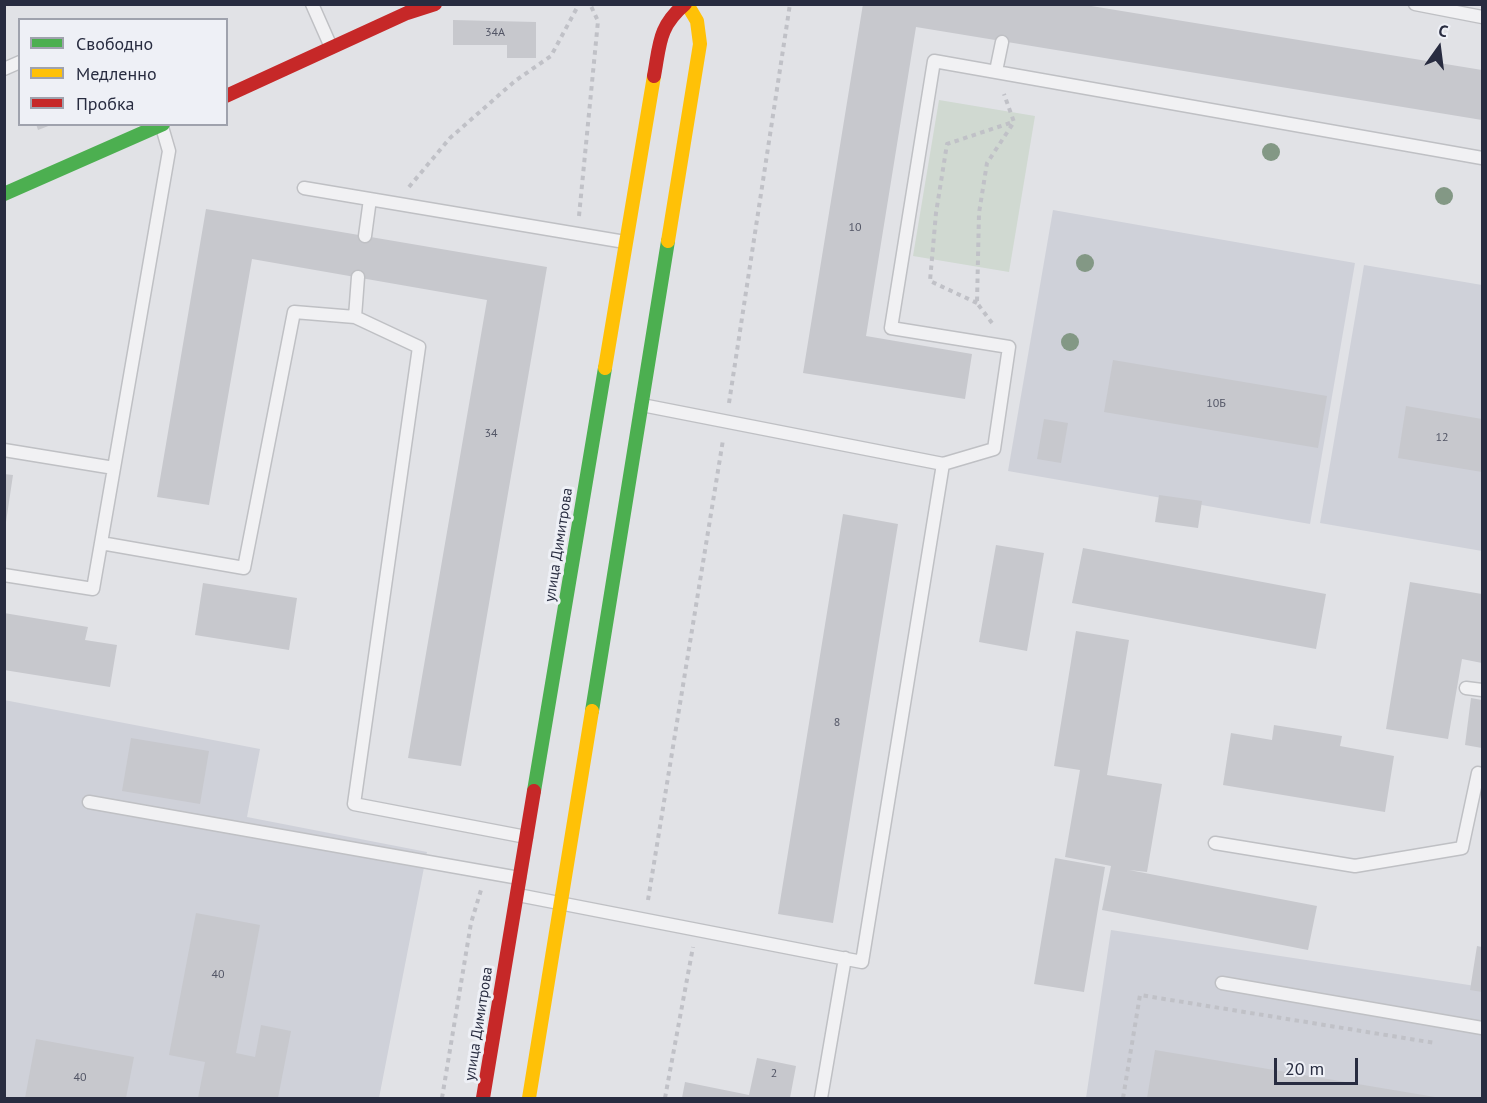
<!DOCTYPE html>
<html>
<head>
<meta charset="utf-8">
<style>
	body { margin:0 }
	#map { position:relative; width:1487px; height:1103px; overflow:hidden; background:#e1e2e6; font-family:"PT Sans",sans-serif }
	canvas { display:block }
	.frame { position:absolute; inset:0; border:6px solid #282c40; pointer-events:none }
	.legend { position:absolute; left:18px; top:18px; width:210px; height:108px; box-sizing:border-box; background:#eef0f6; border:2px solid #9fa2ad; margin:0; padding:8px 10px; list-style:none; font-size:18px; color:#282c40 }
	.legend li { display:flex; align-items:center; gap:12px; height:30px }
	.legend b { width:30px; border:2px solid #9fa2ad }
	.north { position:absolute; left:1409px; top:18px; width:60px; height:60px; -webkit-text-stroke:4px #eef0f6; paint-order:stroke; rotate:14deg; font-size:16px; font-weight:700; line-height:24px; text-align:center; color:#282c40 }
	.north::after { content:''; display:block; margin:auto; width:21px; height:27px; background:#282c40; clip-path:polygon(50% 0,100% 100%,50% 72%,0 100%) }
	.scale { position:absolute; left:1274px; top:1058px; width:84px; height:27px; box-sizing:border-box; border:3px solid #282c40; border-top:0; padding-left:8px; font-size:18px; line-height:21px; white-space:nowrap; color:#282c40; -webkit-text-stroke:4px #eef0f6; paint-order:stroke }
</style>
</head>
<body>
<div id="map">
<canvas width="1487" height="1103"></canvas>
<div class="frame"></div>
<ul class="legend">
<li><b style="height:8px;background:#4caf50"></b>Свободно</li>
<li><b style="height:8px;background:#ffc107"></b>Медленно</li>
<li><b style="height:8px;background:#c62828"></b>Пробка</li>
</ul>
<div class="north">С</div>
<div class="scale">20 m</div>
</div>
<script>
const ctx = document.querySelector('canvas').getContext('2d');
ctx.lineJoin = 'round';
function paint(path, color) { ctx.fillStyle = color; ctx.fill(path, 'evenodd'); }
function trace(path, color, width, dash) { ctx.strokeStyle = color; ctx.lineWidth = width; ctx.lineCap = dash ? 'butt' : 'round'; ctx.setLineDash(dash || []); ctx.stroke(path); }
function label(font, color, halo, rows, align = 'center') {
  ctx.font = font + ' "PT Sans",sans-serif'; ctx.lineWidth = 6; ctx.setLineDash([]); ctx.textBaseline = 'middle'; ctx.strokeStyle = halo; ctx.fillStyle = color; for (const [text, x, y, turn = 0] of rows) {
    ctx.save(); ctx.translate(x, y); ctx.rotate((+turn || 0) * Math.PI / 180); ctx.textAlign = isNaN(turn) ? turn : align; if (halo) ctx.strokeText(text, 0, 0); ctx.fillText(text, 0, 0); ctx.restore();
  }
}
paint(new Path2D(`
	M1053 210 1355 263 1310 524 1008 471Z
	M1364 265 1482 285V551L1320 523Z
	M4 700 260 749 247 817 427 852 379 1098H5Z
	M1111 930 1482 987V1098H1086Z`), '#cfd1d9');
paint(new Path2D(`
	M939 100 1035 116 1009 272 913 256Z`), '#d0d9d1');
paint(new Path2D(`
	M863 4H1079L1482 70V120L916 27 866 336 972 354 965 399 803 373Z
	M453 20 536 22V58H507V45H453Z
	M36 124H51V125L38 130Z
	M206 209 547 267 461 766 408 758 487 300 252 259 209 505 157 497Z
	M1113 360 1327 396 1318 448 1104 412Z
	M1406 406 1482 419V472L1398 458Z
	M1044 419 1068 423 1061 463 1037 459Z
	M4 474 13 475 6 522H4Z
	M1159 495 1202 501 1198 528 1155 522Z
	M843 514 898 524 833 923 778 914Z
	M996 545 1044 553 1027 651 979 642Z
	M1083 548 1326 594 1316 649 1072 603Z
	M1410 582 1482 594V663L1462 659 1448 739 1386 729Z
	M203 583 297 598 289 650 195 635Z
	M4 613 88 627 85 640 117 645 110 687 4 670Z
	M1076 631 1129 640 1107 775 1162 784 1147 872 1129 870 1317 906 1308 950 1102 910 1111 866 1065 857 1080 770 1054 766Z
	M1471 698 1482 700V748L1465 745Z
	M1274 725 1342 736 1340 746 1394 756 1385 812 1223 785 1231 733 1272 740Z
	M131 738 209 751 200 804 122 791Z
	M1055 858 1105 867 1084 992 1034 984Z
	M196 913 260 925 236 1053 255 1057 261 1025 291 1031 278 1098H198L205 1062 169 1055Z
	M1477 946 1482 947V992L1470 990Z
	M36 1039 134 1057 126 1098H25Z
	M1155 1050 1435 1097V1098H1147Z
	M757 1058 796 1066 790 1098H682L685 1082 749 1095Z`), '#c7c8cd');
const lane = new Path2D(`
	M312 4 331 47
	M1415 4 1482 17
	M4 69 20 62
	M996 71 1002 42
	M304 188 625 242
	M365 236 370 199
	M355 317 358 277
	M642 405 943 464
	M4 450 114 468
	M101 543 244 568 294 312 355 317 419 347 354 804 526 837
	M4 575 93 589 169 151 162 127
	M1466 688 1482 690
	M89 802 519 878
	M1215 843 1355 866 1462 848 1478 773 1482 774
	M518 895 862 962 943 464 994 449 1009 347 891 328 934 61 1482 158
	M1222 983 1482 1028
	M821 1098 845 958`);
trace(lane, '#bfc0c4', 15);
trace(new Path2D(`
	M409 187 450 138 515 81 551 56 579 4
	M579 216 598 21 590 4
	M977 303 930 281 936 213 947 144 1013 122
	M992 323 977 303 979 213 987 163 1014 122 1004 94
	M729 403 790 4
	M648 900 723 440
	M442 1098 471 923 481 890
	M665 1098 693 947
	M1123 1098 1140 995 1435 1043`), '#c0c1c7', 4, [4.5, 4.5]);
trace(lane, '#f1f1f3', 12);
trace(new Path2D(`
	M4 194 163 124
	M592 711 668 241
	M534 791 605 368`), '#4caf50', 14);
trace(new Path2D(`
	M668 241 700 44 697 21 687 4
	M605 368 654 76
	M529 1098 592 711`), '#ffc107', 14);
trace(new Path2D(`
	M654 76C660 44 658 27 685 4
	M226 96 407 13 435 4
	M483 1098 534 791`), '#c62828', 14);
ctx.fillStyle = '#839885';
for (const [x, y] of [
	[1271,152],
	[1444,196],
	[1085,263],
	[1070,342]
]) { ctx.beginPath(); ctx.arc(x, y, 9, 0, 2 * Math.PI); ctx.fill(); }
label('12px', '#525565', null, [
	["34А",495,33],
	["10",855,228],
	["10Б",1216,404],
	["34",491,434],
	["12",1442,438],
	["8",837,723],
	["40",218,975],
	["2",774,1074],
	["40",80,1078]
]);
label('15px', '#282c40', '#eef0f6', [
	["улица Димитрова",559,545,-81],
	["улица Димитрова",479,1024,-81]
]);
</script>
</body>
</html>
